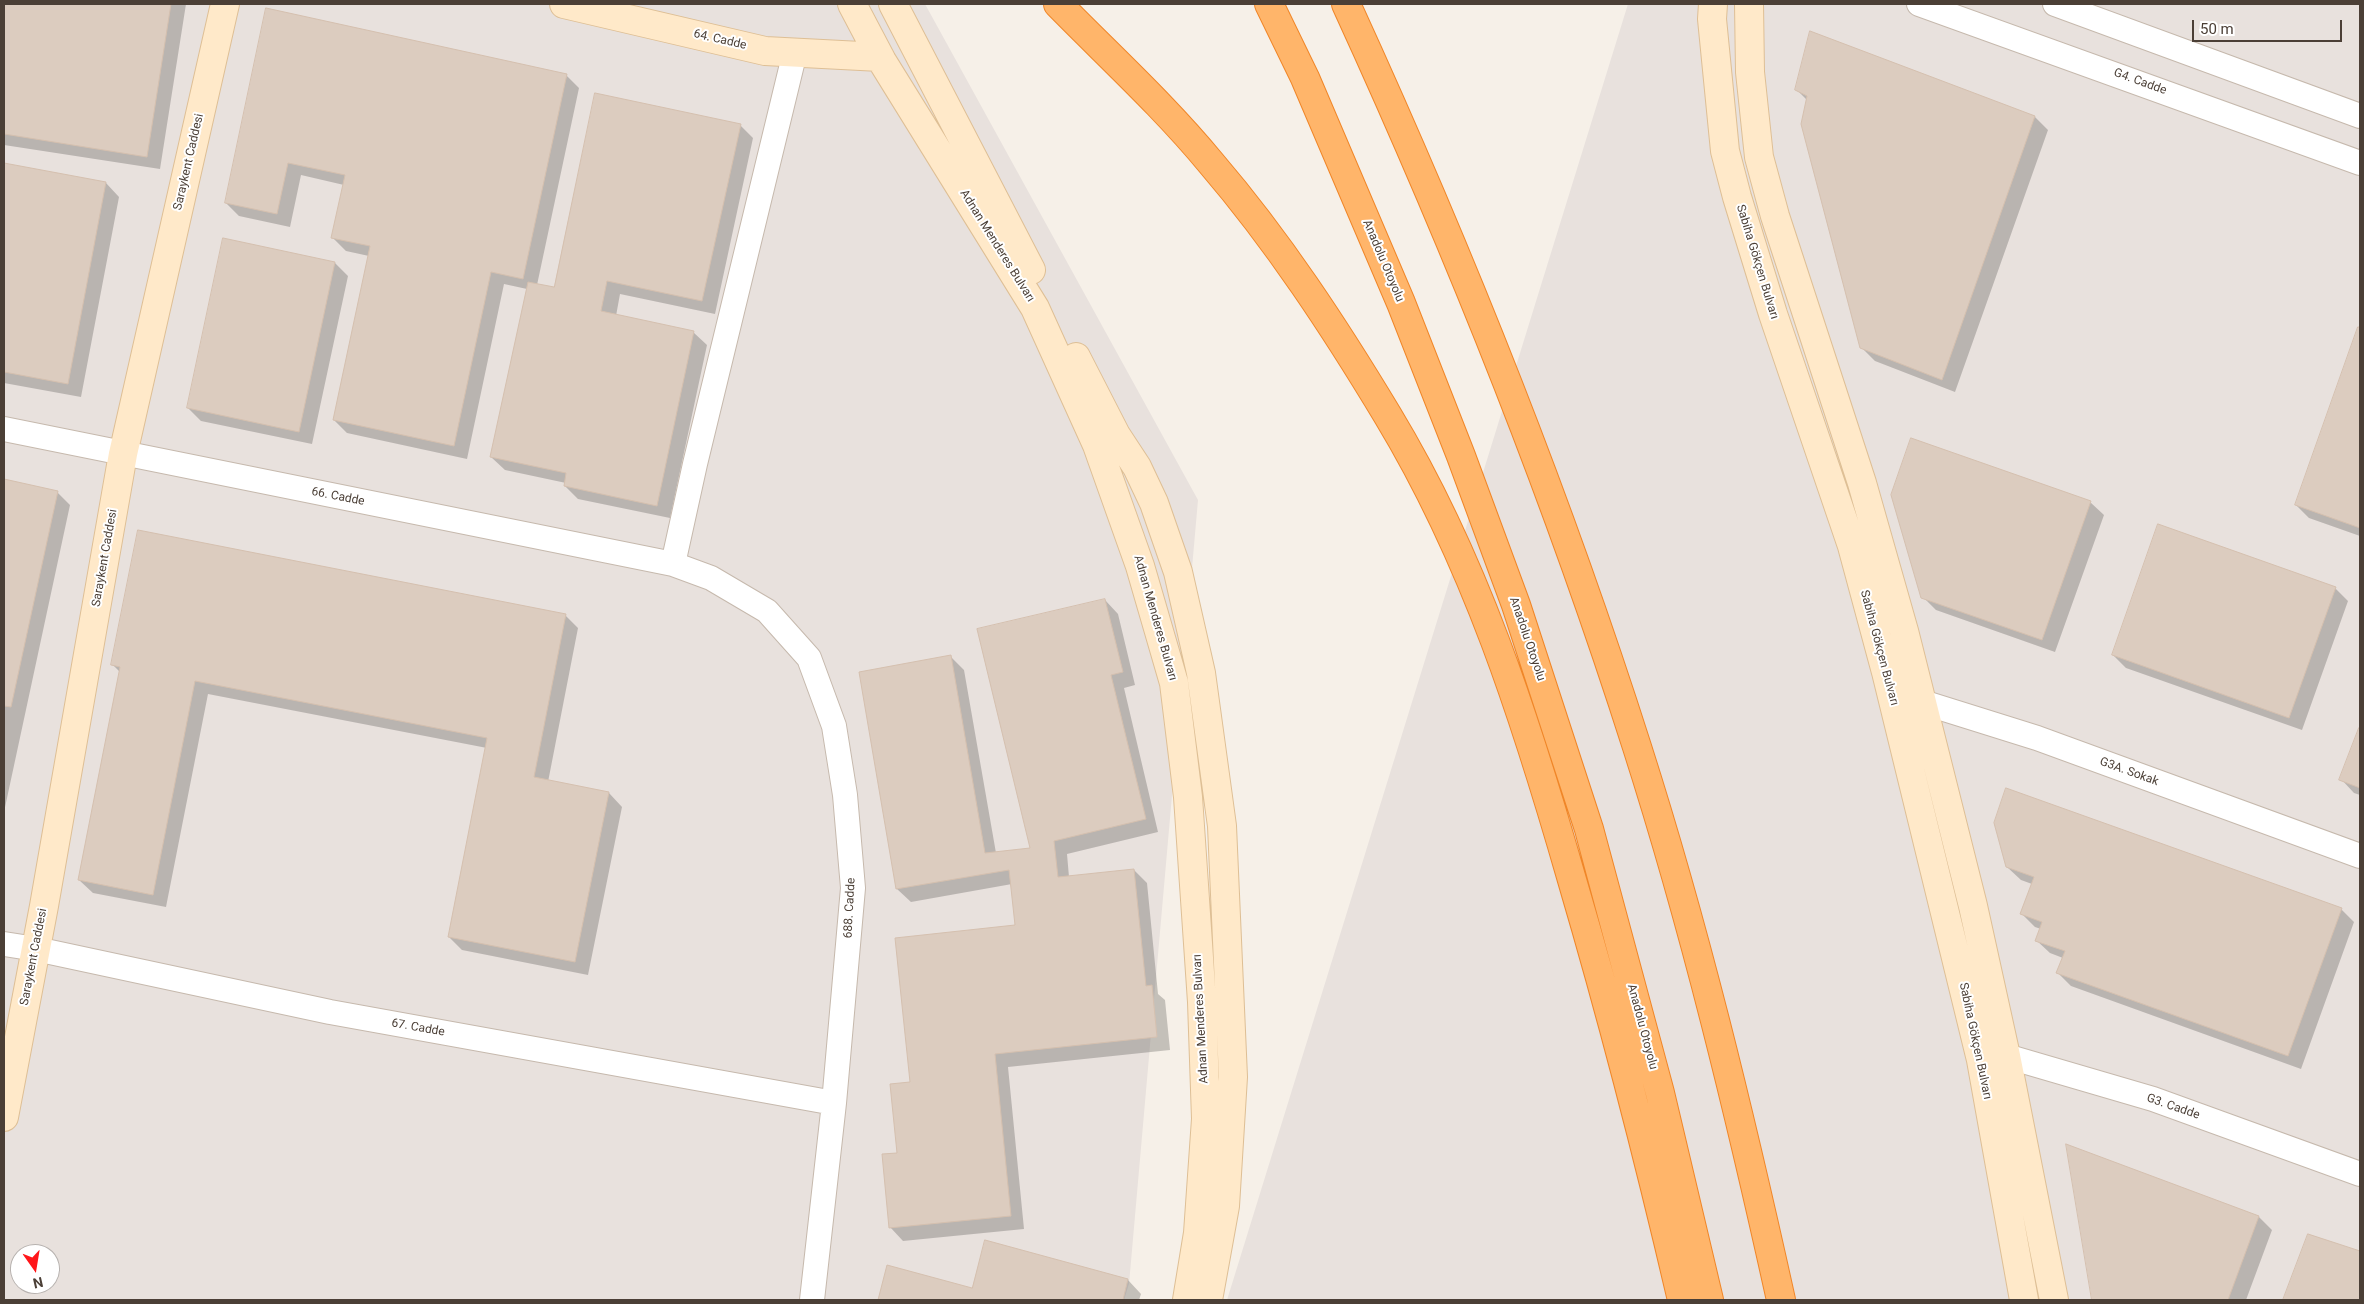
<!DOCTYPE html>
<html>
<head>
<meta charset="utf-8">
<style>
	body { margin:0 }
	#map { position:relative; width:2364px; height:1304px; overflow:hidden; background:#f6f0e8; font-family:Roboto,sans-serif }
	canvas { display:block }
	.frame { position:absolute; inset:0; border:5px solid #4b3f36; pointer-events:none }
	.north { position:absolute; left:10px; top:1244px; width:50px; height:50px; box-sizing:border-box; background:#fff; border:1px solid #b7b2af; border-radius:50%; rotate:167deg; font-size:14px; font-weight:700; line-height:20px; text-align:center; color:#4b3f36 }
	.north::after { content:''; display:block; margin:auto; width:18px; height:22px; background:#ff161a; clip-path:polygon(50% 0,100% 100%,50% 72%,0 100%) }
	.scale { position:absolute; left:2192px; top:20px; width:150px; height:22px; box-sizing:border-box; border:2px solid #4b3f36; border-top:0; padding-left:6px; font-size:15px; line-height:18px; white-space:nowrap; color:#4b3f36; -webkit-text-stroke:4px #fff; paint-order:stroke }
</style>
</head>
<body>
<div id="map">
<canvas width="2364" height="1304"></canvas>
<div class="frame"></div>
<div class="north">N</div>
<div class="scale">50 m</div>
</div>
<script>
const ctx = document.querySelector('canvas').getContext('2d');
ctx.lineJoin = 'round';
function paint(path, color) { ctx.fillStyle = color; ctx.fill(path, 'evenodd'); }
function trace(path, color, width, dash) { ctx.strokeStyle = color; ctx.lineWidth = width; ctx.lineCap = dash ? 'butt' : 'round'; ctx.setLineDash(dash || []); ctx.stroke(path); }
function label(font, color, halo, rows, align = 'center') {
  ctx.font = font + ' Roboto,sans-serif'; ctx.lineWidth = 4; ctx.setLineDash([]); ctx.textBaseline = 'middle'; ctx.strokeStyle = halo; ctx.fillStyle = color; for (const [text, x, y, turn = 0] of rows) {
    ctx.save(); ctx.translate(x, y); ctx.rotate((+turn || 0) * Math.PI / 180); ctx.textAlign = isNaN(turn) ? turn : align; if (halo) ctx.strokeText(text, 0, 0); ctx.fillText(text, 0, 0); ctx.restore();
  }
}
paint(new Path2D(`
	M4 4H925L1198 500 1129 1284 1124 1300H4ZM20 1254H50V1284H20Z
	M1628 4H2360V1300H1227Z`), '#e8e1dd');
paint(new Path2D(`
	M4 4H186L160 169 4 145Z
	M267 9 566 75 579 88 537 285 555 288 740 125 753 138 715 314 620 294 616 316 693 332 707 345 670 518 578 499 565 486 566 483 505 470 491 457 527 289 504 284 467 459 347 433 334 420 369 256 346 251 333 238 344 185 301 175 290 227 239 216 226 203Z
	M1796 89 2035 117 2048 130 1955 392 1875 361 1861 347 1808 101Z
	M4 164 106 183 119 197 81 397 4 383Z
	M335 263 348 276 312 444 201 421 188 408Z
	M2360 324V536L2309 518 2296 505Z
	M4 481 57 492 70 505 4 812Z
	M2090 502 2104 515 2055 652 1936 610 1923 597Z
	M2335 588 2348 601 2302 730 2126 668 2113 655Z
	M1105 600 1118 614 1135 685 1124 688 1158 832 1067 854 1069 877 1134 870 1147 883 1158 994 1165 1000 1170 1050 1008 1067 1024 1229 903 1241 890 1227 898 1154 911 1083 1016 926 1012 884 911 902 897 889 951 657 964 670 996 853 1031 850Z
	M565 615 578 628 548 782 609 793 622 807 588 975 462 950 449 937 487 748 208 694 166 907 93 893 79 880 120 672 113 665Z
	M2360 728V795L2354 793 2341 779Z
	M2007 867 2341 909 2354 922 2301 1069 2071 986 2058 973 2063 958 2050 953 2036 940 2041 929 2035 927 2022 914 2032 884 2021 880Z
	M2068 1146 2259 1217 2272 1230 2246 1300H2093Z
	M2309 1235 2360 1252V1300H2284Z
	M888 1266 973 1289 1128 1280 1141 1294 1139 1300H879Z`), '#0003');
const building = new Path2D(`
	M4 4H171L147 157 4 134Z
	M266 8 567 74 523 279 491 272 454 446 333 420 370 246 331 238 345 175 288 163 277 214 225 203Z
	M1810 31 2035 116 1942 380 1860 348 1801 124 1807 96 1795 90Z
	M595 93 741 124 702 301 607 281 601 311 694 331 657 506 564 486 566 473 490 457 528 282 554 287Z
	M4 163 106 182 68 384 4 372Z
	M223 238 335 262 299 432 187 408Z
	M2358 327H2360V528L2295 505Z
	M1911 438 2091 501 2042 640 1921 598 1891 495Z
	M4 479 58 491 11 707 4 706Z
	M2158 524 2336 587 2289 718 2112 655Z
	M138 530 566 614 534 777 609 792 575 962 448 937 487 738 195 681 153 895 78 880 120 667 111 665Z
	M1105 599 1123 672 1111 675 1146 819 1054 841 1058 877 1134 869 1146 986 1152 985 1157 1037 995 1054 1011 1216 889 1228 882 1154 897 1153 890 1084 910 1082 895 938 1015 925 1009 870 896 889 859 672 951 655 985 853 1030 848 977 629Z
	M2359 728 2360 729V788L2339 780Z
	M2006 788 2342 908 2288 1056 2056 973 2065 951 2035 941 2042 922 2020 914 2034 877 2006 867 1994 823Z
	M2066 1144 2259 1216 2228 1300H2092Z
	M2308 1234 2360 1251V1300H2283Z
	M985 1240 1128 1279 1123 1300H878L887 1265 972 1288Z`);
paint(building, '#dcccbf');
trace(building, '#d5c0af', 1);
const street = new Path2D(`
	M1919 4 2360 163
	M2055 4 2360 116
	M4 429 673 564 711 578 767 611 809 658 834 726 845 795 853 888 834 1103 812 1300
	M673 564 695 464 795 52
	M1907 706 1922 702 2037 738 2360 856
	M4 944 36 949 330 1012 834 1103
	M1990 1059 2006 1056 2153 1099 2360 1174`);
const secondary = new Path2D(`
	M564 4 765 51 880 57
	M852 4 882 61 1035 308 1097 445 1140 566 1174 683 1188 797 1202 1002 1206 1119 1198 1233 1187 1300
	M893 4 1031 270
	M1713 4 1712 19 1725 151 1737 197 1773 314 1852 546 1886 672 1981 1060 2024 1300
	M1749 4 1750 72 1759 157 1775 216 1862 483 1904 631 1973 906 2006 1056 2054 1300
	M1076 357 1116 435 1137 467 1154 503 1178 572 1201 673 1222 826 1233 1077 1225 1206 1208 1300
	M4 1117 44 906 123 454 225 4`);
const highway = new Path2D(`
	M1058 4C1109 56 1164 106 1211 163 1278 241 1335 328 1388 416 1475 560 1526 720 1572 880 1613 1019 1649 1159 1682 1300
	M1269 4 1305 78 1401 303 1461 456 1516 605 1589 829 1660 1093 1709 1300
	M1346 4C1457 246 1556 493 1637 747 1695 928 1740 1115 1781 1300`);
trace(street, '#c6b9ad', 26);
trace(secondary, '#debf95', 30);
trace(highway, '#f08628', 30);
trace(street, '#fff', 24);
trace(secondary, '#ffe9c9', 28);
trace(highway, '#ffb56a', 28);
label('12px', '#4b3f36', '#fff', [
	["64. Cadde",720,40,13],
	["G4. Cadde",2140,82,20],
	["Saraykent Caddesi",189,162,-77],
	["Adnan Menderes Bulvarı",997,246,58],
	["Anadolu Otoyolu",1383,261,67],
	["Sabiha Gökçen Bulvarı",1757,262,73],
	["66. Cadde",338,497,11],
	["Saraykent Caddesi",105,558,-80],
	["Adnan Menderes Bulvarı",1155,618,74],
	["Anadolu Otoyolu",1527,639,71],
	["Sabiha Gökçen Bulvarı",1879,648,75],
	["G3A. Sokak",2129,772,20],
	["688. Cadde",850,908,-87],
	["Saraykent Caddesi",34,957,-79],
	["Adnan Menderes Bulvarı",1201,1019,-93],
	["Anadolu Otoyolu",1642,1027,75],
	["67. Cadde",418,1028,10],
	["Sabiha Gökçen Bulvarı",1975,1041,78],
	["G3. Cadde",2173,1107,19]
]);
</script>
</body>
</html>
